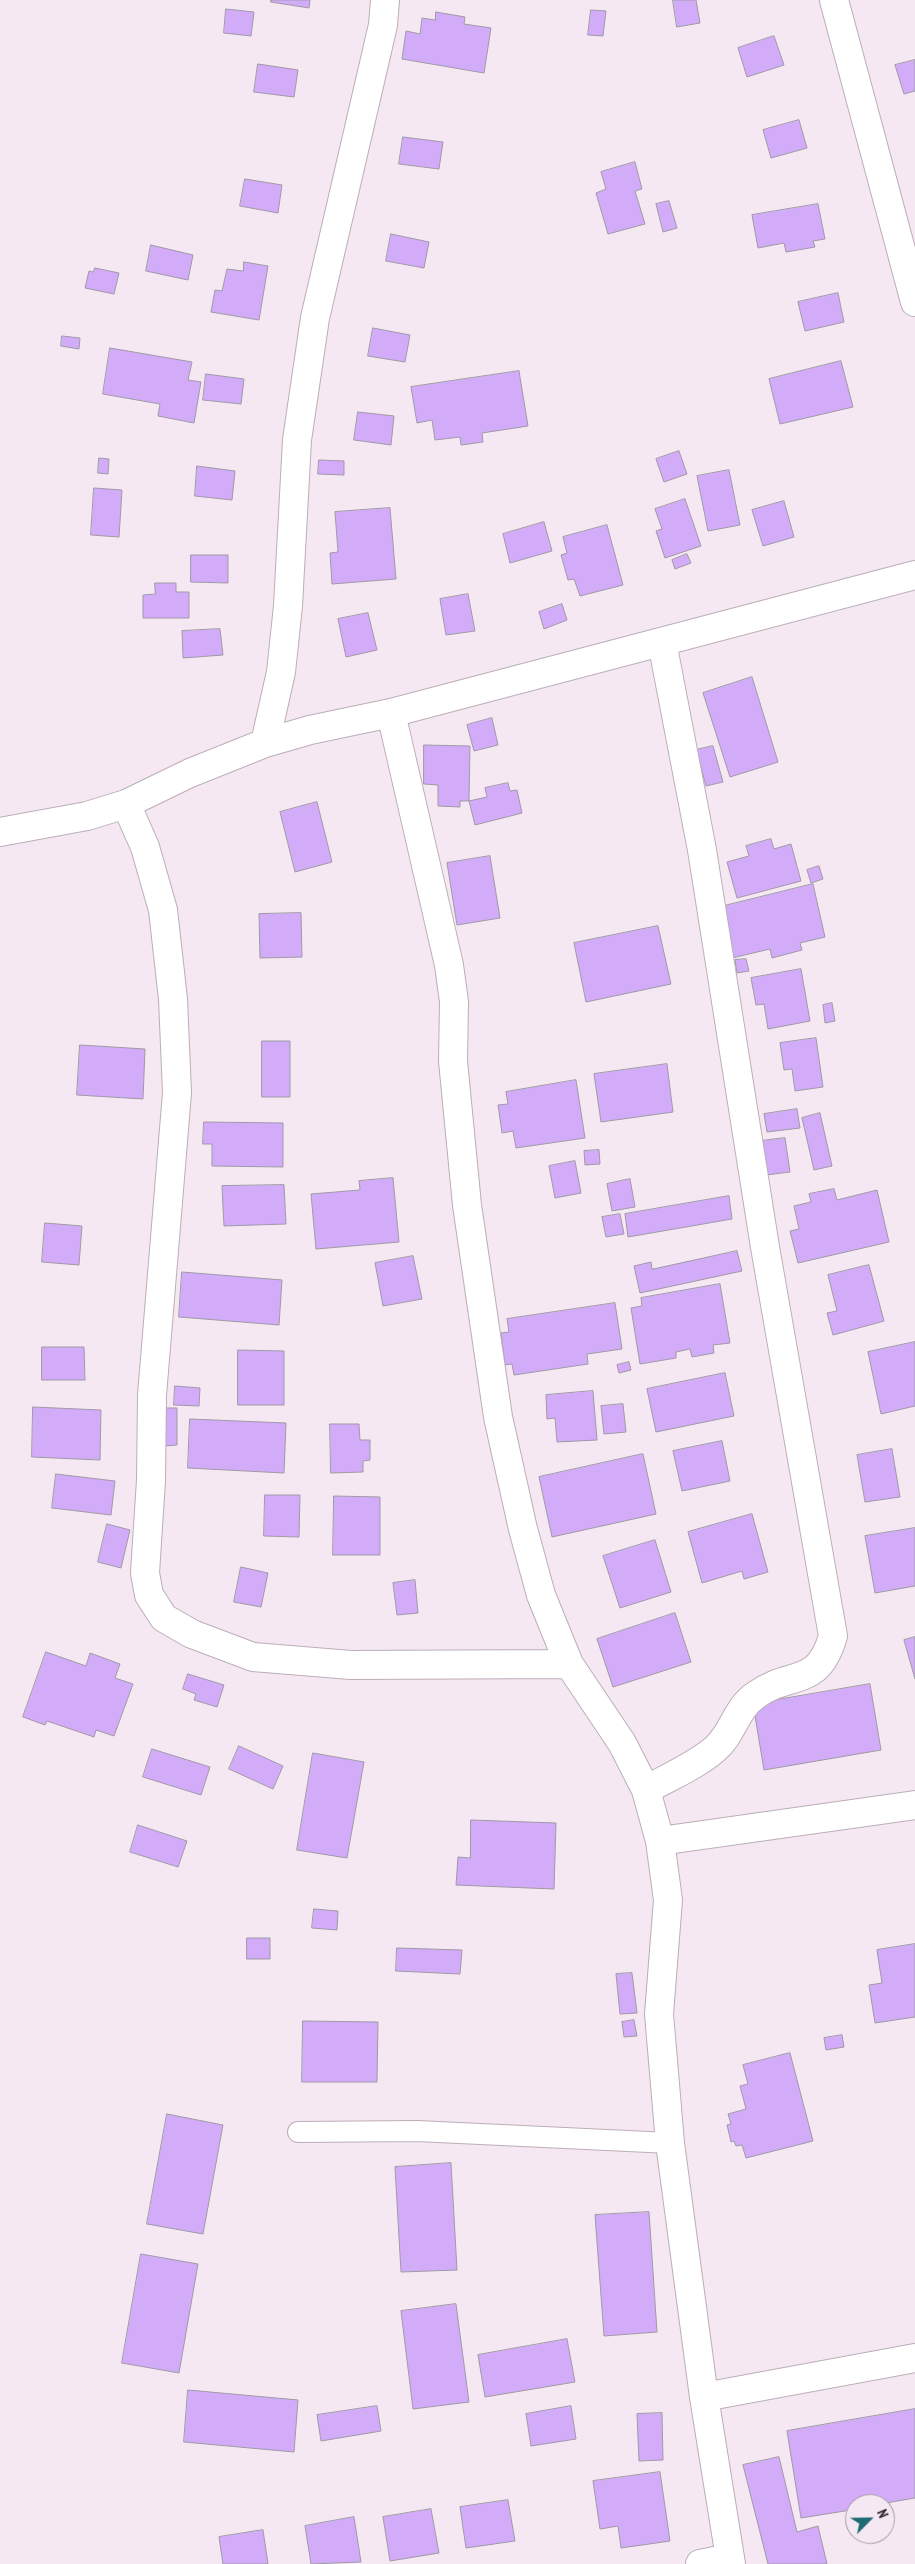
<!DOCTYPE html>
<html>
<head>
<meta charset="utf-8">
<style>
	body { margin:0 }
	#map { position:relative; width:915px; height:2564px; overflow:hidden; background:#f5e8f3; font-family:"PT Sans Narrow",sans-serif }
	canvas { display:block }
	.north { position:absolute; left:845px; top:2494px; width:50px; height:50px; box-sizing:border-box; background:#f5e8f3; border:1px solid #a399a1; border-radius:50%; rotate:67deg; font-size:14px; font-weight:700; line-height:20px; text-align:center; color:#282327 }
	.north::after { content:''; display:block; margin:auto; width:18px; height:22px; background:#216b75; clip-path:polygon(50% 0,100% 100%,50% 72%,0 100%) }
</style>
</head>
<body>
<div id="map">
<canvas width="915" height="2564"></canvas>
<div class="north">N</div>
</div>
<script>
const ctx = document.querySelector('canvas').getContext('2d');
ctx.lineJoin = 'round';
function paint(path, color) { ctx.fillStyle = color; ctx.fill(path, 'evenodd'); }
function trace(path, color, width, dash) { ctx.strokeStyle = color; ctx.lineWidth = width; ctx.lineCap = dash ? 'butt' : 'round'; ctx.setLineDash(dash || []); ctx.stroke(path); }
const building = new Path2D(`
	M271 0H310L309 8 271 2Z
	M673 0H696L700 23 677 27Z
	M226 9 254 12 251 36 224 33Z
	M591 10 606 11 603 36 588 35Z
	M436 12 465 17 464 24 491 28 484 73 402 59 406 31 420 34 422 18 435 20Z
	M774 36 784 65 747 77 738 48Z
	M915 60V91L904 94 895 65Z
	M258 64 298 70 294 97 254 92Z
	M799 120 807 148 771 158 763 130Z
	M403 137 443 142 439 169 399 164Z
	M635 162 642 189 635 191 645 224 608 234 596 193 606 189 601 172Z
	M245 179 282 185 278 213 240 206Z
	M669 201 677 228 663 232 656 204Z
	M818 204 825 239 813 241 815 247 786 252 784 243 758 248 752 215Z
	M391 234 429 242 424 268 386 261Z
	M151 245 193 255 188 280 146 271Z
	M244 262 268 266 259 320 211 312 215 290 222 291 227 269 243 271Z
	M95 268 119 273 114 294 85 288 89 271 93 272Z
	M838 293 844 322 805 331 798 302Z
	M373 328 410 335 405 362 368 356Z
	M62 336 80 338 79 349 61 346Z
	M110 348 192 362 188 380 201 382 194 423 158 416 160 404 103 394Z
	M841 361 853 407 780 424 769 379Z
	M519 371 528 426 482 433 483 442 461 445 460 437 435 440 432 420 417 423 411 387Z
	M206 374 244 379 241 404 203 400Z
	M358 412 394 416 391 445 354 440Z
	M679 451 687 474 664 482 656 459Z
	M99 458 109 459 108 474 98 473Z
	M319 460 344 461V475L318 474Z
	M197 466 235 471 232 500 195 496Z
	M729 470 740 525 708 531 697 476Z
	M94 488 122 490 119 537 91 535Z
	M685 499 701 546 665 558 656 531 662 529 655 509Z
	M784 501 794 537 763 546 752 510Z
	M390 508 396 579 332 584 330 553 338 552 335 512Z
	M544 522 552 551 510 563 503 534Z
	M607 525 623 585 580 596 574 579 568 580 561 555 567 553 563 537Z
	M687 554 691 563 675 569 672 560Z
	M191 555H228V583L191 582Z
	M155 583H176V592H189V618H143V595L155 594Z
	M468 594 475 631 446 635 440 599Z
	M562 604 567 620 544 629 539 612Z
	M368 613 377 650 346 657 338 619Z
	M220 629 223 655 183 658 182 631Z
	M752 677 778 762 730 777 703 693Z
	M492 718 498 745 474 751 467 725Z
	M424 745 470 746 469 801H460V807L438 806V785L424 784Z
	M713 746 723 782 706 786 696 750Z
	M508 783 510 791 517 790 522 813 475 825 469 801 487 797 485 788Z
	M317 802 332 862 295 872 280 812Z
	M771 839 774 849 791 844 801 881 737 898 727 862 749 856 746 846Z
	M490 856 500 918 457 925 447 863Z
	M819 866 823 879 811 883 807 870Z
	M813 884 825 937 800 943 802 950 772 958 770 949 732 958 720 907Z
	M301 913 302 957 260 958 259 914Z
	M658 926 671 984 586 1002 574 943Z
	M746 959 749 971 737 973 735 960Z
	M801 969 810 1021 768 1029 764 1004 756 1005 751 978Z
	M832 1003 835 1021 825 1023 823 1005Z
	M816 1038 823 1087 795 1091 792 1069 784 1070 780 1043Z
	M262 1041H290V1097H262Z
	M80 1045 145 1049 143 1099 77 1095Z
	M667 1064 673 1112 601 1122 594 1074Z
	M576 1080 585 1138 516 1148 513 1131 502 1133 498 1105 508 1104 506 1092Z
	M797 1109 800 1128 767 1132 764 1114Z
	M820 1113 832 1166 814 1170 802 1118Z
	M204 1122 283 1123V1167L212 1166V1144H203Z
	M785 1138 790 1172 766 1175 761 1141Z
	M599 1150 600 1164 585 1165 584 1151Z
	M575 1161 581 1193 555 1198 549 1166Z
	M393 1178 399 1242 316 1249 311 1194 360 1190 359 1181Z
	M630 1179 635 1207 612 1211 607 1184Z
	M284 1185 286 1224 224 1226 222 1186Z
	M834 1189 837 1200 877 1190 889 1242 798 1263 790 1231 799 1229 794 1206 811 1202 809 1194Z
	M729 1196 732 1219 628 1237 625 1214Z
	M620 1214 624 1234 606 1237 602 1217Z
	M45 1223 82 1226 79 1265 42 1262Z
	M737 1251 742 1271 640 1293 634 1266 651 1262 652 1269Z
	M413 1256 422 1299 383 1306 375 1263Z
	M869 1265 884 1321 833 1335 827 1313 837 1311 828 1275Z
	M182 1272 282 1280 279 1325 179 1317Z
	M720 1284 730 1343 713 1345 714 1353 692 1357 690 1349 676 1352V1358L640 1364 631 1308 642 1306 641 1298Z
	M615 1303 622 1349 587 1354 588 1364 514 1375 512 1364 505 1365 501 1333 509 1332 507 1319Z
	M915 1342V1406L881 1414 868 1352Z
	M42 1347H84L85 1380H42Z
	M238 1350 284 1351V1405H238Z
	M629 1362 631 1370 619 1373 617 1365Z
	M725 1373 734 1416 656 1432 647 1389Z
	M175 1386 200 1388 199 1406 174 1405Z
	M593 1391 597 1440 557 1442 555 1418 547 1419 546 1395Z
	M623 1404 626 1432 604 1434 601 1406Z
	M33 1407 101 1410 100 1460 32 1457Z
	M164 1408H177V1445L165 1446Z
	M190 1419 286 1423 284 1473 188 1468Z
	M330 1424H359L360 1440H370V1460L363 1461V1472L331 1473Z
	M722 1441 730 1481 682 1491 673 1451Z
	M892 1449 900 1497 865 1502 857 1455Z
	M643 1454 656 1514 552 1537 539 1477Z
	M56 1474 115 1481 111 1515 52 1508Z
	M265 1495H300L299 1537 264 1536Z
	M334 1496 380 1497V1555H333Z
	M752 1514 768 1572 744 1579 742 1571 702 1583 688 1532Z
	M107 1524 130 1530 121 1568 98 1562Z
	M915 1528V1586L875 1593 865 1536Z
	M655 1540 671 1592 620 1608 603 1556Z
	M241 1567 268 1573 261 1607 234 1602Z
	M415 1580 418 1613 397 1615 393 1583Z
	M675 1613 691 1662 613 1687 597 1639Z
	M915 1637V1679L904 1640Z
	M46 1652 86 1666 90 1653 120 1664 115 1678 133 1684 114 1736 96 1730 94 1737 47 1721 45 1725 23 1717Z
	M188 1674 224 1685 217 1707 194 1700 196 1694 183 1689Z
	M870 1684 881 1750 764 1770 753 1704Z
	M239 1746 283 1766 273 1789 229 1769Z
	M152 1749 210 1767 201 1795 143 1777Z
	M313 1753 364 1762 347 1858 297 1850Z
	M471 1820 556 1823 554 1889 456 1885 458 1857 470 1858Z
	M138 1825 187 1841 178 1867 130 1852Z
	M314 1909 338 1911 337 1930 312 1928Z
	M247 1938H270V1959H247Z
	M915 1944V2017L875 2023 869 1985 882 1983 877 1950Z
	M397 1948 462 1950 460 1974 396 1971Z
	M632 1973 637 2013 620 2014 616 1974Z
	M634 2020 637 2036 624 2037 622 2022Z
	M303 2021 378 2022 377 2082H302Z
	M842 2035 844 2047 826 2050 824 2038Z
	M790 2053 813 2141 746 2158 742 2145 736 2146 734 2141 731 2142 727 2125 731 2124 728 2114 746 2109 740 2086 748 2084 743 2065Z
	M167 2114 223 2125 203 2234 147 2224Z
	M451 2163 457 2270 401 2272 395 2167Z
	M649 2212 657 2332 604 2336 595 2215Z
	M141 2254 198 2264 179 2373 122 2363Z
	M456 2304 469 2402 413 2409 401 2311Z
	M567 2339 575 2382 485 2397 478 2355Z
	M188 2390 298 2400 294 2452 184 2442Z
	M377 2406 381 2431 321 2441 317 2415Z
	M571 2406 576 2439 531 2446 526 2414Z
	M915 2409V2498L880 2504H855V2520H853L851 2510 801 2518 787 2431Z
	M662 2413 663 2460 639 2461 637 2414Z
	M779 2457 797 2532 818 2526 827 2564H768L743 2465Z
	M660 2472 670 2541 621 2548 618 2526 600 2529 593 2481Z
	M508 2500 515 2541 466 2548 460 2507Z
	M431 2509 439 2553 390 2561 383 2517Z
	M354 2517 361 2562 311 2564 305 2526Z
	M263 2530 268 2564H223L219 2537Z`);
paint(building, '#d3acf9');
trace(building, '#9f99a5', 1);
const service = new Path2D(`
	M298 2132 417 2131 670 2143`);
const minor = new Path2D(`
	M834 0 915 302
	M391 713 449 965 454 1002 453 1061 467 1205 498 1417 523 1529 541 1595 569 1664 622 1743 646 1790 660 1841 668 1900 659 2014 670 2143 704 2397 731 2564
	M265 743 281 672 288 606 297 440 315 318 383 25 385 0
	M126 804 145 847 163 910 173 999 177 1093 152 1395 151 1480 145 1573 149 1595 164 1618 192 1634 253 1657 351 1665 569 1664
	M0 832 87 816 126 804 190 773 265 743 310 730 391 713 915 575
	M646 1790C667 1778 697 1765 715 1749 733 1734 736 1708 756 1695 790 1670 818 1689 833 1636L765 1247 702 850 662 642
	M660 1841 915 1805
	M704 2397 915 2358
	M700 2564 729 2558`);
trace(service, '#bbaeb8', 22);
trace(minor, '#bbaeb8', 30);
trace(service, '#fff', 20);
trace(minor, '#fff', 28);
</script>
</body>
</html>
